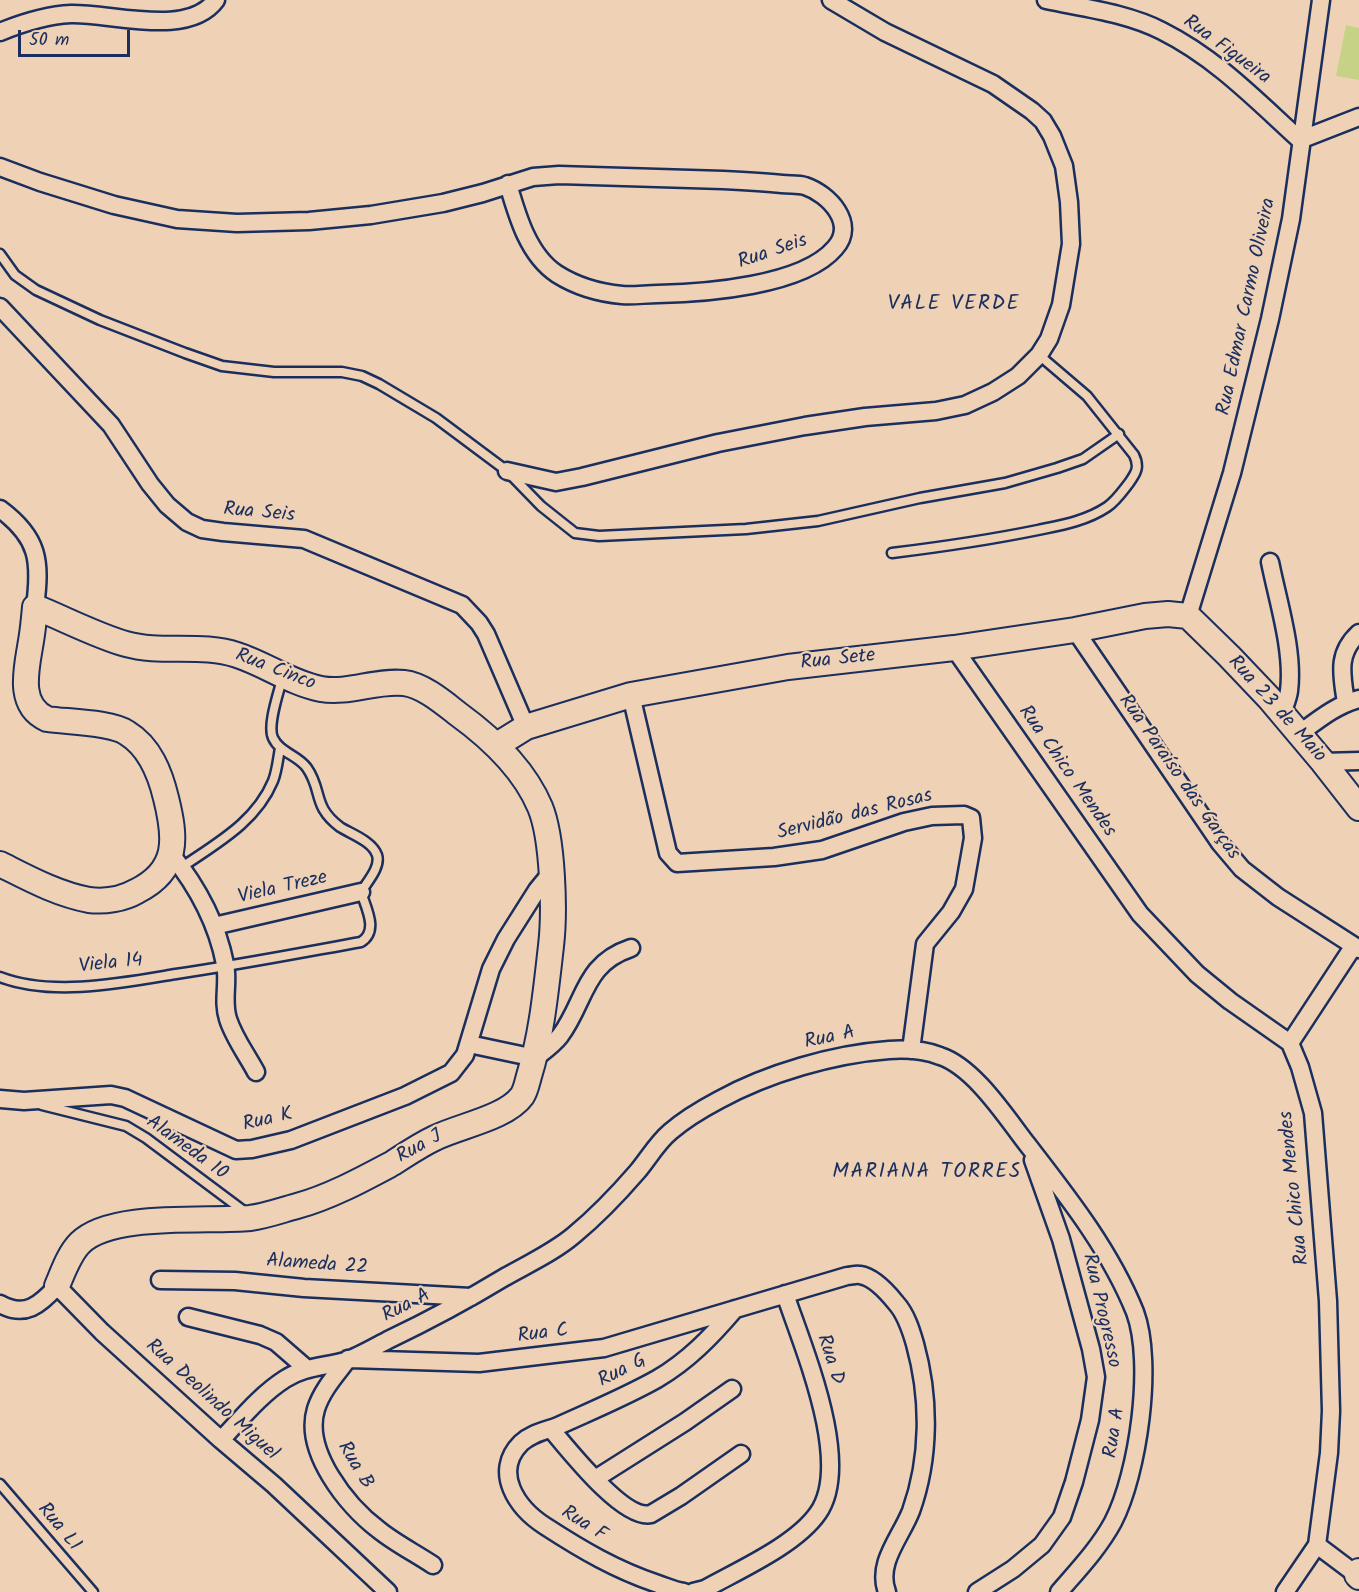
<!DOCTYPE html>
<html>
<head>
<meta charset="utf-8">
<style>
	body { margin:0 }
	#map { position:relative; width:1359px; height:1592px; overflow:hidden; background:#efd1b5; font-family:Kalam,sans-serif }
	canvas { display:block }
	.scale { position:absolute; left:18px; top:30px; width:112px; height:27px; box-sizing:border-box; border:3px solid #1b2f5e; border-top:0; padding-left:8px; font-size:18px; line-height:21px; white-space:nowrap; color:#1b2f5e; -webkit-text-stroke:4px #efd1b5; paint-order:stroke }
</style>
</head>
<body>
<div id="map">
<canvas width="1359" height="1592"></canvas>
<div class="scale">50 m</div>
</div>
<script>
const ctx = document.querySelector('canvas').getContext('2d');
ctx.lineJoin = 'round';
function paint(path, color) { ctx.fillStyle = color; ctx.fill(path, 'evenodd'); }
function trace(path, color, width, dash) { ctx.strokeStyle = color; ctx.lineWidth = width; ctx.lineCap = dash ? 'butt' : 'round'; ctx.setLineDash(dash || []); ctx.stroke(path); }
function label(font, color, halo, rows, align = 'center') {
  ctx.font = font + ' Kalam,sans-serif'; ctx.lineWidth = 4.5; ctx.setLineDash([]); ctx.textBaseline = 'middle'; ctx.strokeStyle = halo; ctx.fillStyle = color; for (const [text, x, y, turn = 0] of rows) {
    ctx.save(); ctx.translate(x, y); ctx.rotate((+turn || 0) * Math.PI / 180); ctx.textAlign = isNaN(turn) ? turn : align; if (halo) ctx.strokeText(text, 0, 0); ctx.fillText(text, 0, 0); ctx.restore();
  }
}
paint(new Path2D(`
	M1346 25 1359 28V80L1336 76Z`), '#c6d387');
const lane = new Path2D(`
	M0 254 15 275 36 290 100 320 185 353 222 366 274 372H342L362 376 379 384 436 418 507 471 541 506 575 533 599 536 746 529 818 521 920 498 1005 483 1057 468 1083 459 1119 434
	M892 553C941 547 989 540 1038 530 1062 525 1086 521 1107 507 1116 501 1122 492 1129 483 1136 473 1140 467 1134 455L1087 396 1039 355
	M182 867C217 843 256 822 273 781 277 771 278 759 280 748
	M0 977C52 997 122 983 176 974 238 965 300 953 361 942 379 931 366 908 361 892 367 882 381 867 377 855 372 841 351 834 340 827 312 806 323 791 307 768 298 755 280 753 273 738 267 725 279 692 282 679
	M42 1105 126 1126 146 1138 245 1212
	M0 1484 93 1592`);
const street = new Path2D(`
	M1046 0C1084 8 1127 13 1162 31 1216 58 1256 100 1300 140
	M0 32C22 23 47 15 71 14 112 13 188 38 216 0
	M1300 140 1359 117
	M0 167 40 182 114 205 177 219 237 223 309 221 371 215 443 203 483 193 533 177 559 175C614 177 669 178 723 180 743 181 763 182 782 184 790 185 798 184 805 186 829 194 857 224 835 248 803 286 705 293 658 294 646 294 633 296 622 295 600 293 576 286 557 274 528 255 517 215 508 184
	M0 307 111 425 150 484 167 505 187 522 202 529 223 532 304 539 462 605 479 623 486 634 526 727
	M507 471 556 482 582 477 718 443 805 426 865 417 936 411 965 405 993 392 1018 376 1039 355 1049 339 1061 305 1071 244 1069 202 1064 166 1052 136 1043 121 1032 111 993 84 885 32 831 0
	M0 509C39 538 41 561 35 607
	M1270 562C1278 602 1294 651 1289 691 1288 699 1284 707 1282 714
	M1188 616 1232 473 1270 319 1291 219 1321 0
	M1075 630 1220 843 1242 869 1278 897 1359 949
	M954 648 1140 914 1197 974 1230 1001 1290 1043 1300 1067 1313 1113 1328 1301 1331 1411 1329 1453 1317 1545 1285 1592
	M631 695 668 853 677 863 774 857 822 850 904 822 932 816 964 815 971 818 973 838 964 889 951 912 925 944 911 1050
	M1346 703C1342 675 1336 654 1359 633
	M1299 734C1318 720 1336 705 1359 699
	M1323 762 1359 761
	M171 854C197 886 217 923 225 964 229 982 222 1001 228 1019 234 1038 247 1055 256 1072
	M214 926 361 892
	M1290 1043 1353 947
	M469 1044 535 1058C544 1051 553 1045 560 1036 586 1001 583 964 631 948
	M0 1099 24 1101 111 1095 125 1098 236 1150 252 1149 291 1140 405 1096 451 1073 465 1055 491 969 506 939 537 890 551 873
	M160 1280 235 1281 304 1288 471 1297
	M0 1304C25 1318 40 1305 57 1286L102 1332 221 1440 274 1485 388 1592
	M188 1317 260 1335 276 1342 306 1368
	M348 1359C336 1375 322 1390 316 1409 303 1451 347 1506 379 1530 395 1543 415 1553 433 1565
	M349 1359 479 1363 604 1348 847 1276C851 1276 856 1274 860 1275 874 1277 888 1293 896 1303 906 1314 911 1330 915 1344 930 1398 930 1458 911 1511 901 1537 876 1563 887 1592
	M551 1429C568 1449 624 1521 651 1514L681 1496 741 1454
	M221 1440C241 1419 260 1395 285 1379 305 1366 326 1367 348 1360 361 1355 375 1347 388 1340 428 1321 467 1300 505 1277 528 1264 554 1252 574 1235 597 1216 618 1194 637 1172 648 1159 657 1143 670 1132 685 1119 702 1109 719 1100 768 1073 834 1054 889 1050 905 1049 925 1050 940 1056 974 1067 1006 1117 1027 1144 1068 1197 1110 1250 1135 1312 1154 1363 1138 1474 1113 1522 1099 1548 1078 1570 1059 1592
	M595 1479 685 1422 732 1389
	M1317 1545 1357 1575
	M684 1592C675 1591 667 1587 658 1584 616 1570 582 1550 545 1526 517 1508 492 1472 521 1443 532 1433 545 1431 558 1426 591 1411 625 1397 657 1379 688 1361 712 1336 735 1309
	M693 1592 705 1589C739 1570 796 1545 818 1513 853 1463 803 1348 785 1294
	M977 1592 1013 1569 1042 1545 1062 1517 1074 1482 1090 1420 1096 1377 1091 1349 1061 1239 1033 1160`);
const secondary = new Path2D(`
	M497 745 526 727 631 695 788 667 954 648 1075 630 1145 616 1168 614 1188 616 1229 656 1269 698 1323 762 1359 808
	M0 864C28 878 57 894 89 900 105 902 123 899 137 891 179 870 176 838 166 798 160 773 150 747 127 733 111 722 67 722 47 719 16 705 27 667 31 641 33 630 34 618 35 607 63 618 97 636 126 644 161 654 202 643 237 655 265 664 291 683 321 689 348 694 376 680 404 683 423 685 444 703 458 714 491 738 524 769 540 807 553 838 555 912 551 946 546 989 542 1034 529 1076 527 1083 526 1090 522 1096 506 1118 459 1126 435 1138 420 1145 407 1154 393 1163 363 1179 330 1197 297 1206 282 1210 266 1216 250 1218 207 1222 111 1212 80 1243 69 1254 63 1272 57 1286
	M1359 1571 1357 1575 1359 1577`);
trace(lane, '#1b2f5e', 13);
trace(street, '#1b2f5e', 21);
trace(secondary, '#1b2f5e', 28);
trace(lane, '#efd1b5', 8);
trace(street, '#efd1b5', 16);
trace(secondary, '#efd1b5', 24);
label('20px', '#1b2f5e', '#efd1b5', [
	["Rua Figueira",1226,51,36],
	["Rua Seis",773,253,-19],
	["Rua Edmar Carmo Oliveira",1248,307,-78],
	["Rua Seis",259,514,5],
	["Rua Sete",838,661,-6],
	["Rua Cinco",275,671,21],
	["Rua 23 de Maio",1276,710,48],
	["Rua Chico Mendes",1066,772,55],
	["Rua Paraíso das Garças",1178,778,55],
	["Servidão das Rosas",855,816,-14],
	["Viela Treze",283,889,-13],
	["Viela 14",111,965,-6],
	["Rua A",830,1039,-12],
	["Rua K",268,1121,-13],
	["Rua J",420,1148,-29],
	["Alameda 10",186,1149,36],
	["Rua Chico Mendes",1296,1188,-96],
	["Alameda 22",317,1266,4],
	["Rua A",407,1307,-27],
	["Rua Progresso",1100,1311,77],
	["Rua C",543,1335,-7],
	["Rua D",829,1360,72],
	["Rua G",623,1372,-27],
	["Rua Deolindo Miguel",211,1401,42],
	["Rua A",1116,1433,-81],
	["Rua B",354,1466,59],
	["Rua F",583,1525,32],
	["Rua L1",58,1528,50]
]);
ctx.letterSpacing = '1.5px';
label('21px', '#1b2f5e', '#efd1b5', [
	["VALE VERDE",954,305],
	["MARIANA TORRES",927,1173]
]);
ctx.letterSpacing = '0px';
</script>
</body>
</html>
